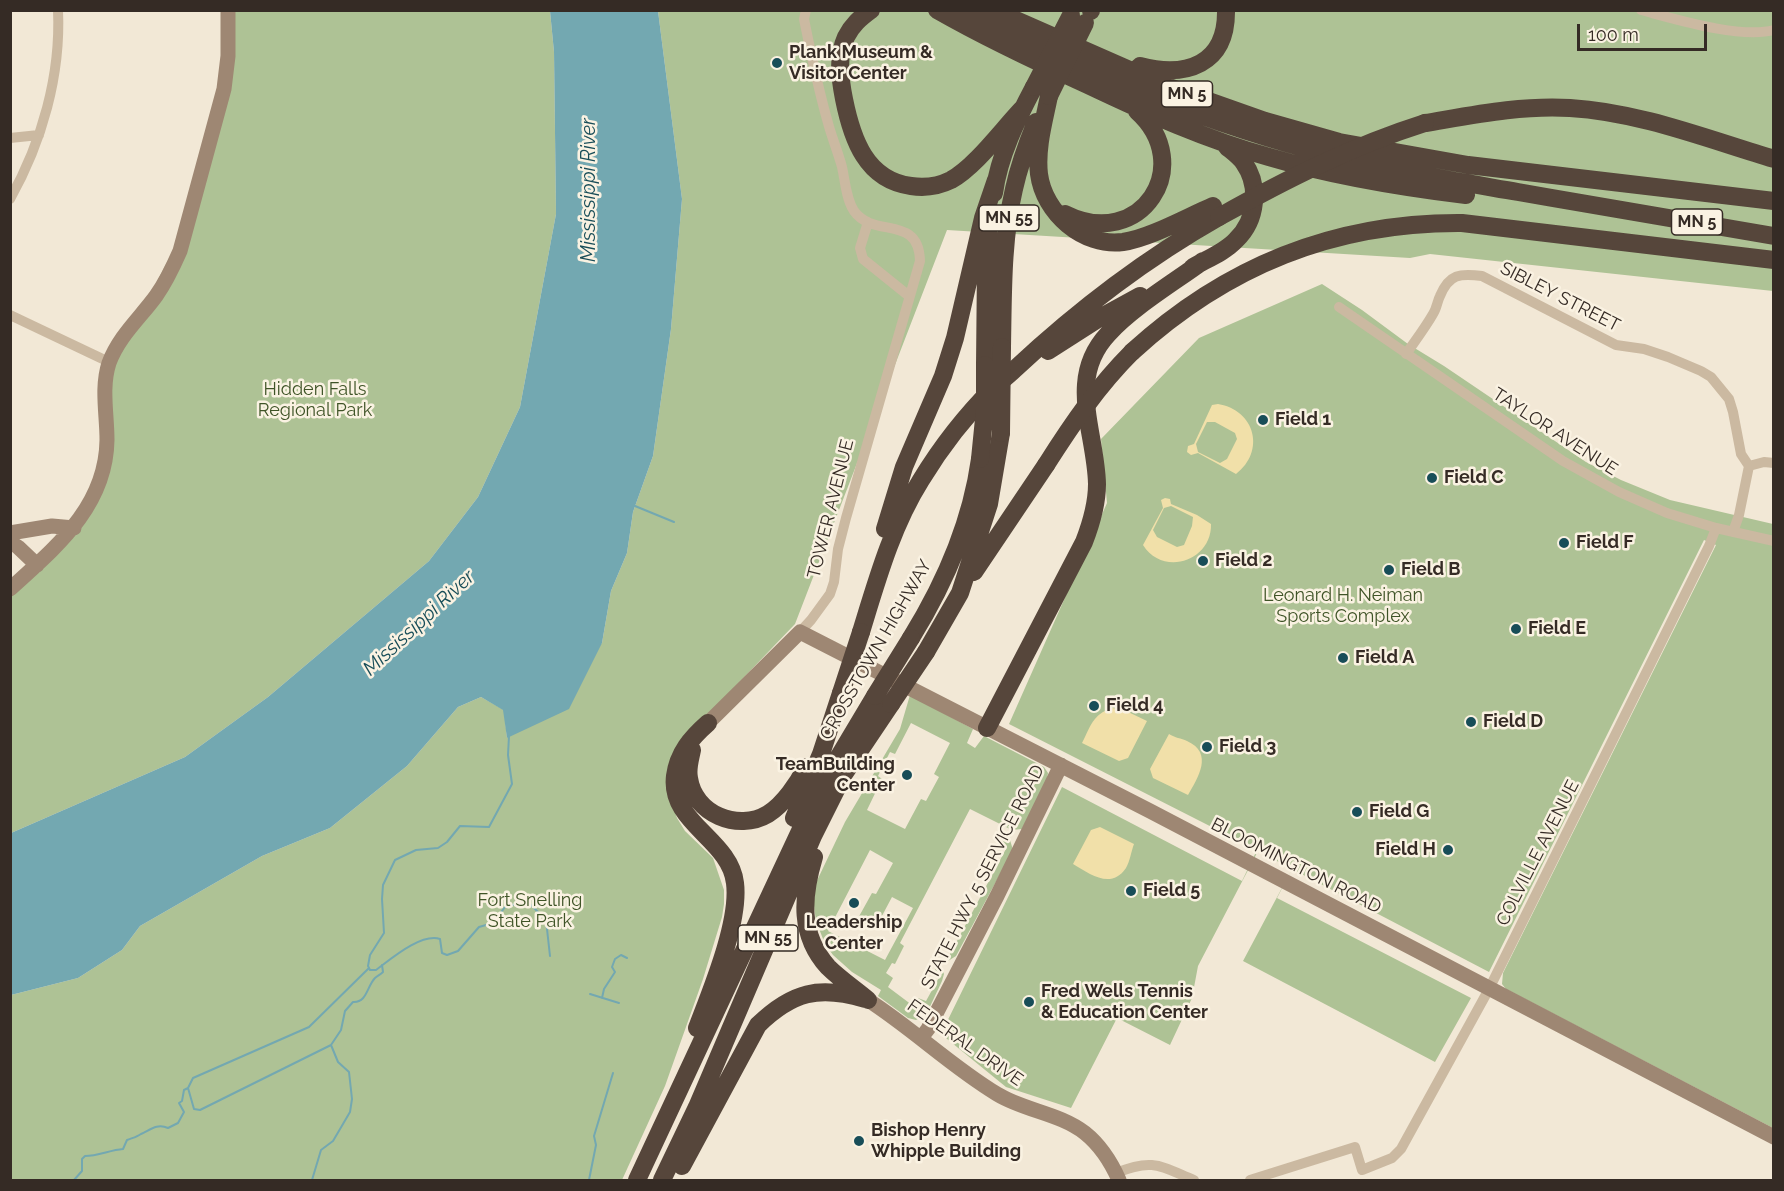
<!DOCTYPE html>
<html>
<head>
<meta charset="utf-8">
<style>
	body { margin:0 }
	#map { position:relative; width:1784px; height:1191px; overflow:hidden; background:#f2e8d6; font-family:Raleway,sans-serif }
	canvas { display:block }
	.frame { position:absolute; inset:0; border:12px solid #352b25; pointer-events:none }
	.scale { position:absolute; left:1577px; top:24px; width:130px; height:27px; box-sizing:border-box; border:3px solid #352b25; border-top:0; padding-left:8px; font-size:18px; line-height:21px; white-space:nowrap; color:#352b25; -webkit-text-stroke:4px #faf2e2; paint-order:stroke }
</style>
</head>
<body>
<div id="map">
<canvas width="1784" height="1191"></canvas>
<div class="frame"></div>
<div class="scale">100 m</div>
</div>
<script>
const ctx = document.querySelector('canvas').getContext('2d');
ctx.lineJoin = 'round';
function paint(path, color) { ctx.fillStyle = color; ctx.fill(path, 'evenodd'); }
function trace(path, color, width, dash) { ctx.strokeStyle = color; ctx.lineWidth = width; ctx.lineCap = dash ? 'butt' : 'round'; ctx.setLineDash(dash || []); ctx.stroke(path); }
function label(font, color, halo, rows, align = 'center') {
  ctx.font = font + ' Raleway,sans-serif'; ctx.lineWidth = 5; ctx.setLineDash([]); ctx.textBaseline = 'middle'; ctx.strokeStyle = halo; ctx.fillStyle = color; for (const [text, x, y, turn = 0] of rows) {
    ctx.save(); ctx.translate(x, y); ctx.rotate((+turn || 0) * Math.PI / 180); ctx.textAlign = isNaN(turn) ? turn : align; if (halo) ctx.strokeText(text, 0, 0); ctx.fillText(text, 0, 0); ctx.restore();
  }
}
paint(new Path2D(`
	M232 11H550L554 52 556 214 520 407 478 497 429 561 268 697 185 757 11 833 10 592 93 503 111 371 196 206Z
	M658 11H1773V291L1430 254 1410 258 947 230 795 624 704 719 671 800 677 818 685 831 713 858 724 890V904L722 917 703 979 665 1086 622 1180H11V995L78 978 122 950 140 926 262 856 330 828 407 766 458 707 481 697 504 710 507 738 602 643 611 591 627 553 633 512 653 456 671 329 682 199Z
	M1322 284 1362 310 1408 344 1444 366 1586 462 1621 480 1670 500 1773 524V1128L1506 989 1502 984 1503 973 1716 545 1704 540 1489 972 1292 869 1277 898 1471 998 1435 1062 1243 961 1292 869 1258 851 1198 966 1192 998 1170 1045 1117 1018 1071 1108 1006 1087 941 1034 1062 787 1242 881 1257 850 1009 724 1107 503 1101 439 1199 338Z
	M910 695 973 729 967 743 975 748 984 736 1044 767 1048 773 1047 779 1022 829 1012 830 970 809 900 943 904 946 895 964 892 963 886 973 893 978 888 987 912 1005 918 998 926 1001 941 974 935 970 936 967H941L944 974 942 981 926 1015 916 1020 908 1018 878 996 881 990 852 972 833 955 825 944 816 921 812 891 845 822 900 729ZM911 723 950 743 934 774 939 777 926 801 921 799 905 829 867 810 882 779 878 776 890 752 895 754ZM870 850 893 863 876 894 872 893 857 920 875 929 892 897 913 908 885 960 828 931Z
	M1005 838 1010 840 1013 850 956 956 948 961 941 956 944 954 949 956 1007 847 1001 842Z`), '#aec295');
paint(new Path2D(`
	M1218 404C1255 410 1266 451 1236 474L1198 453 1191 455 1187 452 1188 446 1194 444 1212 405ZM1207 422H1215L1235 433 1237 439 1227 459 1220 463 1198 452 1196 444Z
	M1165 498 1170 499 1171 504 1197 515 1211 524C1212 561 1163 577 1143 545L1163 508 1161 500ZM1171 506 1193 517 1192 526 1184 545 1177 547 1157 537 1153 530 1164 508Z
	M1112 708 1124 710 1147 721 1128 758 1119 761 1082 743C1091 726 1092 715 1112 708Z
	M1169 734C1175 738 1181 738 1187 741 1214 753 1198 778 1188 795L1153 778 1150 769Z
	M1100 827 1134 844C1131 852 1130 861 1126 868 1111 890 1090 874 1073 864L1091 830Z`), '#f1e0a9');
paint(new Path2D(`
	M550 11H658L682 199 671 329 653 456 633 512 627 553 611 591 602 643 569 709 507 738 503 710 481 697 458 707 407 766 330 828 262 856 140 926 122 950 78 978 11 995V833L185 757 268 697 429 561 478 497 520 407 556 214 554 52Z`), '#73a8b1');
trace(new Path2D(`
	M635 506 674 522
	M509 736 508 755 512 784 489 827 460 826 447 842 438 848 416 850 395 860 383 885 382 899 384 933 370 955 368 966 370 970H376C391 959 421 933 440 939L442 953 447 955 458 951 479 927 493 923 505 907 527 901 546 920 550 956
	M590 994 619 1003
	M602 998 604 989 615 972 612 967 615 959 621 955 627 958
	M188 1088 194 1109 200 1110 331 1045
	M74 1180 82 1171V1159L85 1156C98 1156 110 1150 123 1149L127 1140C132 1138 137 1137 141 1134 150 1130 157 1123 168 1128L178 1123 184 1112 179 1103 182 1101 184 1090 188 1088 193 1078 309 1027 369 968
	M312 1180 321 1150 333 1141 350 1112 352 1099 349 1072 338 1062 331 1045 341 1030 345 1011 353 1002C367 1003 367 986 375 978 377 976 380 975 383 972L382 965
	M589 1180 596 1145 594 1136 613 1073`), '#73a8b1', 2);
trace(new Path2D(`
	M1641 10C1675 19 1740 39 1774 30
	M10 138 39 135
	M10 199C42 142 61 75 58 10
	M868 222 860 248 863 259 909 296
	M1339 307 1563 461 1619 492 1667 513 1716 528 1774 541
	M10 315 109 362
	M1406 354C1415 341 1425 328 1433 314 1437 308 1437 302 1440 296 1449 274 1460 273 1482 276L1616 345 1644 349 1668 357 1701 371 1711 377 1729 399 1733 412 1741 454 1749 466
	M1733 532 1739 515 1749 466 1764 462 1774 463
	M800 632 811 620 830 594 834 582 838 549 846 518 920 261C919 214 874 239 854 211 846 199 845 180 842 167 838 152 832 138 828 123 818 88 811 54 804 19L806 10
	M1116 1173C1153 1158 1160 1166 1194 1180
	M1250 1180 1355 1147 1362 1170 1392 1158 1401 1149 1489 989 1709 546 1716 528`), '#cbb9a1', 10);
trace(new Path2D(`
	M10 533 52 526 74 528
	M10 542 18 547 37 565
	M10 589C56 547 106 507 107 440 107 414 101 388 109 363 119 336 140 318 156 296 166 282 173 267 180 251L224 89 228 56V10
	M708 723 800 632 1150 811 1774 1137
	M868 1000C913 1029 952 1067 997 1094 1025 1111 1059 1113 1085 1133 1100 1145 1111 1162 1119 1180
	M921 1038 928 1029 997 896 1061 765`), '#9e8773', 15);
trace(new Path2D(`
	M871 10C860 18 852 25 846 37 837 57 840 79 844 99 852 139 866 180 911 186 924 188 939 186 951 180 975 167 1002 130 1022 109
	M937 10C986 38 1037 62 1088 85 1147 113 1207 140 1269 157 1333 176 1400 187 1466 195
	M964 10C1081 71 1202 123 1331 155 1392 171 1455 181 1518 192 1603 207 1688 221 1774 236
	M993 10 1166 86 1265 121 1339 142 1468 165 1774 201
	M1091 11V10
	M1140 66C1186 78 1227 65 1226 10
	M1049 96C1044 121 1036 148 1039 174 1044 213 1083 247 1123 242 1150 238 1187 217 1213 206
	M1425 123C1473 115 1521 105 1570 108 1639 112 1707 139 1774 159
	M994 193C999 156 1017 119 1034 87
	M1065 214C1141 252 1197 165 1137 111
	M1193 267C1207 259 1225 252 1236 240 1257 220 1260 186 1244 163 1240 157 1233 152 1227 147
	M1002 347C1003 294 1002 240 1014 189 1019 166 1027 144 1036 122
	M1048 351 1098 319 1140 296
	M1132 352C1226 266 1334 222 1462 223L1774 260
	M985 365 986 264 989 235
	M885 529 904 467 943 376 955 338 983 218 996 180
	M974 572 1046 465
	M861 632C877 580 892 526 921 480 941 447 967 414 994 387 1001 381 1008 376 1015 369 1077 311 1145 259 1219 217
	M911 638C945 583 971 524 980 459
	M926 652 960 593 989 504 1001 433
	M987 728 1084 542C1091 524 1097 504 1097 484 1096 432 1066 379 1108 334 1134 306 1173 283 1203 261
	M692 750C690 760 687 768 689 778 694 814 738 832 768 814 784 804 798 783 806 767
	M794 818 821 754 841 693
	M814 857C802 897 799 935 828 967 840 979 855 989 868 1000
	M697 1028C711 991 740 922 735 883 730 839 669 823 675 776 678 753 691 738 708 723
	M682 1166 758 1025C792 992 819 985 865 999
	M637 1180 807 816 832 768 875 696
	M662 1180 697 1107 813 836 844 774 891 704`), '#56463b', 18);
trace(new Path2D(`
	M1034 87 1071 15
	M1049 96 1085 23
	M1219 217C1285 180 1352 146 1425 123
	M1001 433 1002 347
	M980 459 985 409V365
	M1046 465C1072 424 1098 386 1132 352
	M841 693 861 632
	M875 696 911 638
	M891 704 926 652`), '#56463b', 18);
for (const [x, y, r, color] of [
	[777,63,6,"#184d58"],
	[1263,420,6,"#184d58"],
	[1432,478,6,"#184d58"],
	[1564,543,6,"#184d58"],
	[1203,561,6,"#184d58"],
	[1389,570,6,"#184d58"],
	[1516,629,6,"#184d58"],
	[1343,658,6,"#184d58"],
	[1094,706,6,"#184d58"],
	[1471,722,6,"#184d58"],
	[1207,747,6,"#184d58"],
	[907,775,6,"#184d58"],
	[1357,812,6,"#184d58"],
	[1448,850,6,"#184d58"],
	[1131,891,6,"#184d58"],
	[854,903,6,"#184d58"],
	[1029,1002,6,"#184d58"],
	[859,1141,6,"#184d58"]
]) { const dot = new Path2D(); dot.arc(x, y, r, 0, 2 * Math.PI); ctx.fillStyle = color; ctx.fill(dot); trace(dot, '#faf2e2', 2); }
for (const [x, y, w] of [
	[1187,94,51],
	[1009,218,60],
	[1697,222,51],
	[768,938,60]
]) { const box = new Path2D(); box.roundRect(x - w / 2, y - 13, w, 26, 4.5); ctx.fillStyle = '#faf2e2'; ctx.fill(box); trace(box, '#352b25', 1.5); }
label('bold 16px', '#352b25', null, [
	["MN 5",1187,94],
	["MN 55",1009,218],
	["MN 5",1697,222],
	["MN 55",768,938]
]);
label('bold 18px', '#352b25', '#faf2e2', [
	["Plank Museum &",789,53],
	["Visitor Center",789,74],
	["Field 1",1275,420],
	["Field C",1444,478],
	["Field F",1576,543],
	["Field 2",1215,561],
	["Field B",1401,570],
	["Field E",1528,629],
	["Field A",1355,658],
	["Field 4",1106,706],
	["Field D",1483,722],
	["Field 3",1219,747],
	["TeamBuilding",895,765,"right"],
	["Center",895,786,"right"],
	["Field G",1369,812],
	["Field H",1436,850,"right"],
	["Field 5",1143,891],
	["Leadership",854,923,"center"],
	["Center",854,944,"center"],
	["Fred Wells Tennis",1041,992],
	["& Education Center",1041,1013],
	["Bishop Henry",871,1131],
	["Whipple Building",871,1152]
], 'left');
label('18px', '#352b25', '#faf2e2', [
	["SIBLEY STREET",1560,297,27],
	["TAYLOR AVENUE",1555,432,33],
	["TOWER AVENUE",831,509,-76],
	["CROSSTOWN HIGHWAY",876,650,-60],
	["COLVILLE AVENUE",1538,853,-63],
	["BLOOMINGTON ROAD",1296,866,27],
	["STATE HWY 5 SERVICE ROAD",983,877,-63],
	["FEDERAL DRIVE",965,1043,35]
]);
label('18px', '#3f5427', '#faf2e2', [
	["Hidden Falls",315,390],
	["Regional Park",315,411],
	["Leonard H. Neiman",1343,596],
	["Sports Complex",1343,617],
	["Fort Snelling",530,901],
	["State Park",530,922]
]);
label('italic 20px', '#184d58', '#faf2e2', [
	["Mississippi River",589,190,-90],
	["Mississippi River",419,623,-43]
]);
</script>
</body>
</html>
